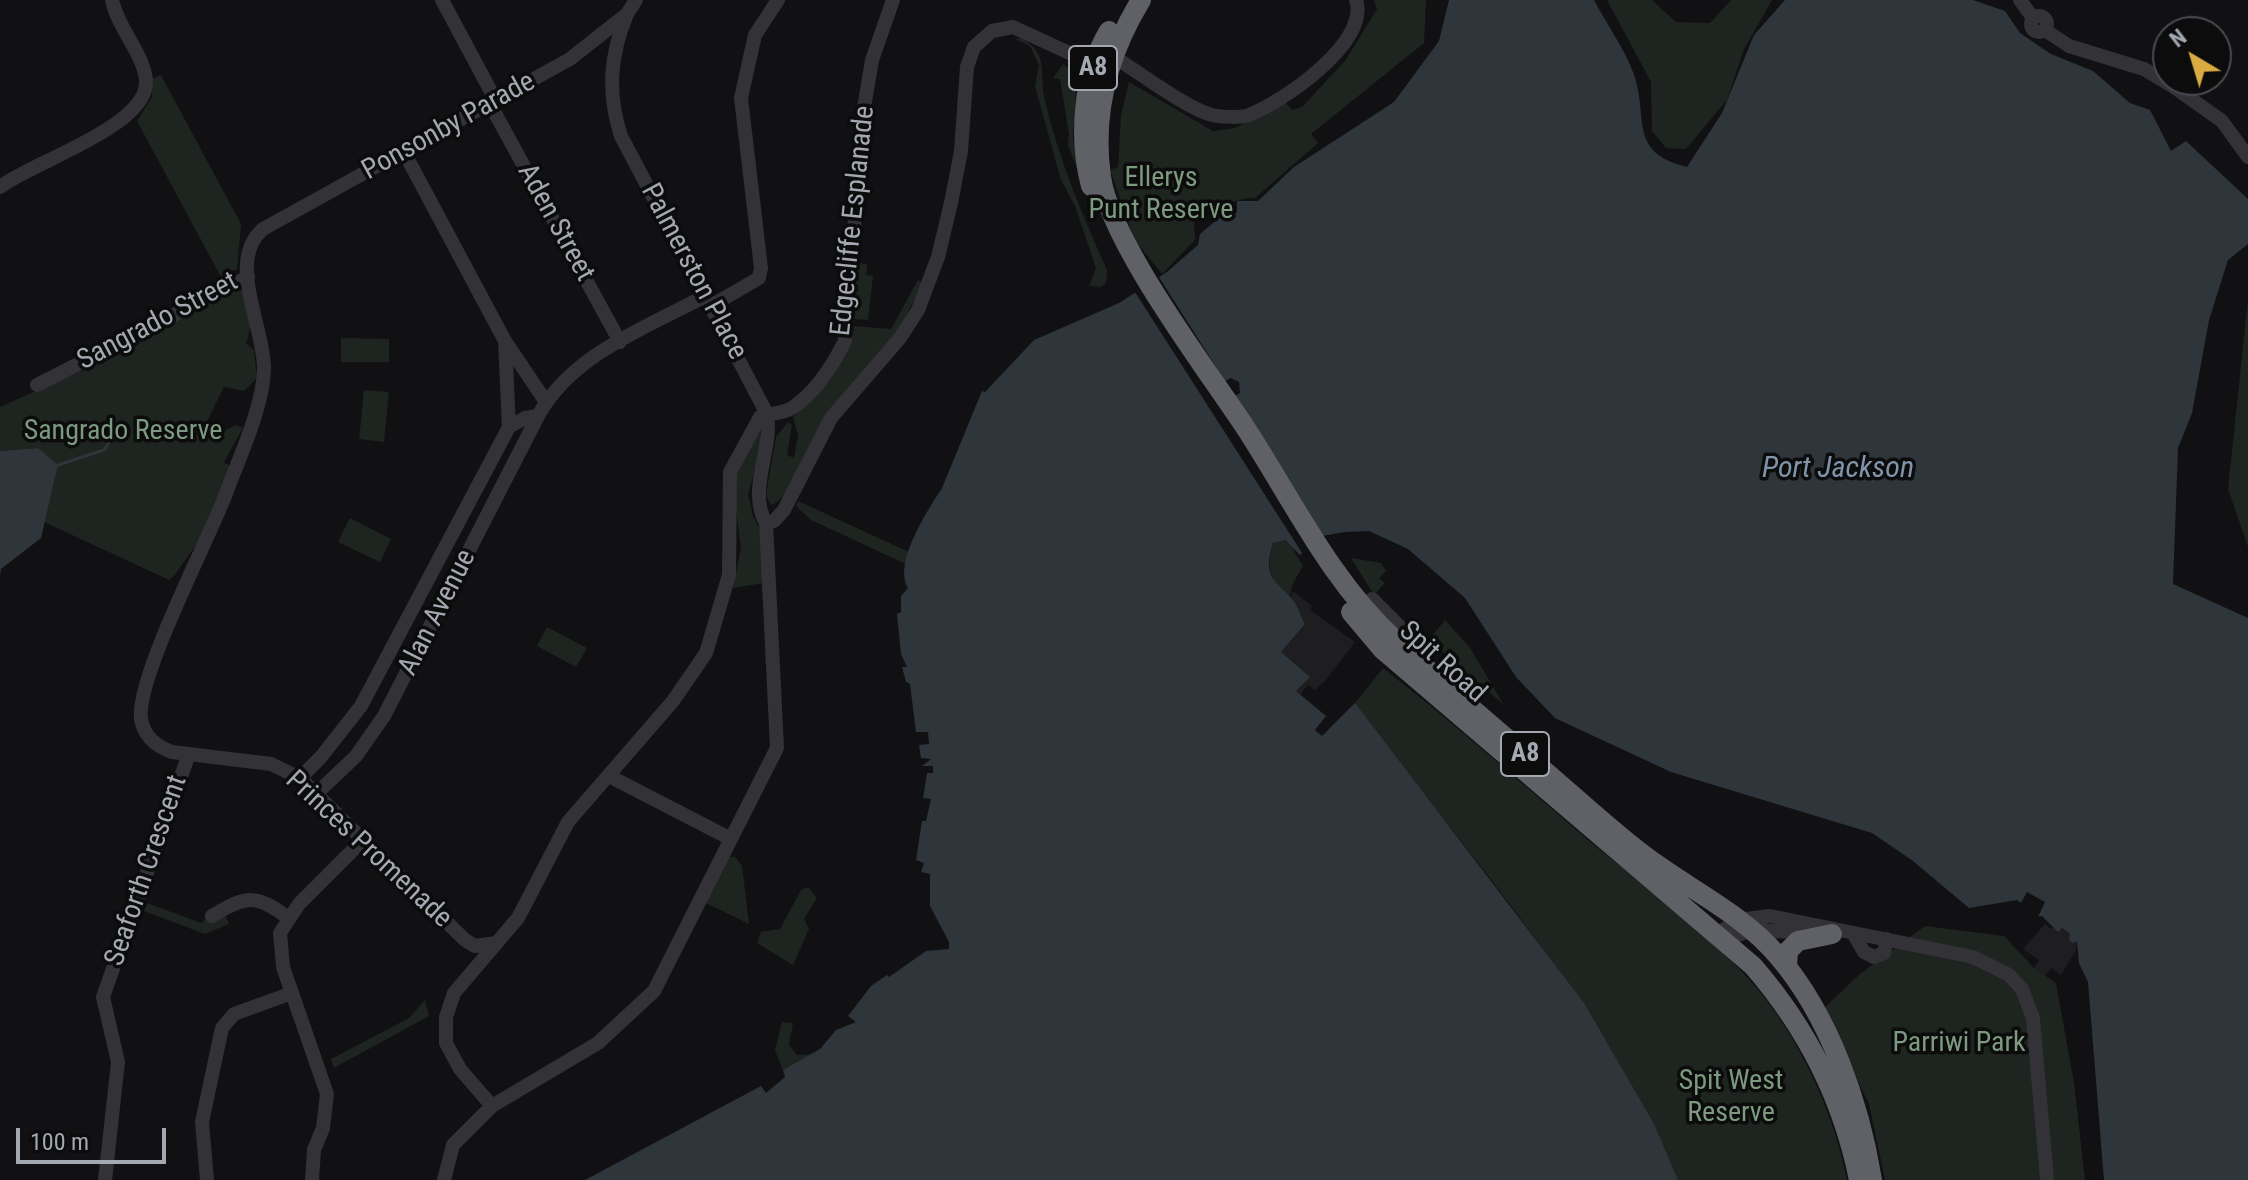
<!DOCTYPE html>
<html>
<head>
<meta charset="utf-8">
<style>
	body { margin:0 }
	#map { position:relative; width:2248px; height:1180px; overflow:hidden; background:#111113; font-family:"Roboto Condensed",sans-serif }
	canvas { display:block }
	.north { position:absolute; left:2152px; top:16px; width:80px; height:80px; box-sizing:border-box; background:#0c0c0d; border:2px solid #494a4f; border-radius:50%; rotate:322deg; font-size:22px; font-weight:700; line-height:32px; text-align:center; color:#a4a8b1 }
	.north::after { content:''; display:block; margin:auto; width:28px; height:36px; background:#daab41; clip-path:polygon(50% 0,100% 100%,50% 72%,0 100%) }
	.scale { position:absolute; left:16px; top:1128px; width:150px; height:36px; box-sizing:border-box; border:4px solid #a4a8b1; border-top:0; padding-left:10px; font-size:24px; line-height:28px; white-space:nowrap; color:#a4a8b1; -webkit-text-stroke:6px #0c0c0d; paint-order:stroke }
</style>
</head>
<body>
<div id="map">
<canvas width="2248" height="1180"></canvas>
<div class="north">N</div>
<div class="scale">100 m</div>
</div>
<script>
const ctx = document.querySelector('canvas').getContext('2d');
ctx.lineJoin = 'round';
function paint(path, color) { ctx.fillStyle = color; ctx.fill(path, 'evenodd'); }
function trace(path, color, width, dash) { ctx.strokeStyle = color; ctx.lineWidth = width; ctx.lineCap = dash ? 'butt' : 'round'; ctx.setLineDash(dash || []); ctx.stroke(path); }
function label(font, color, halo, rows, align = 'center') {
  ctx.font = font + ' "Roboto Condensed",sans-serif'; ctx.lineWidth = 7; ctx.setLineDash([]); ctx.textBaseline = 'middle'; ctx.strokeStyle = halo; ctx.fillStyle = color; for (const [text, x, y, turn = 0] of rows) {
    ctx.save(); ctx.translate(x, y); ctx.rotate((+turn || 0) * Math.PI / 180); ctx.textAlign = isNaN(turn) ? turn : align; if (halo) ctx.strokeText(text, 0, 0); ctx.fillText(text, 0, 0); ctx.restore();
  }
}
paint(new Path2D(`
	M1293 591 1312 606 1310 610 1355 642 1325 681 1315 690 1308 685 1300 695 1296 691 1304 682 1281 652 1305 624 1290 598Z
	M2045 924 2049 928H2061L2071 935 2069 940 2077 941 2076 950 2061 975 2051 968 2045 976 2034 968 2039 960 2023 949Z`), '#1e1d1f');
paint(new Path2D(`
	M1374 0H1426L1424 43 1311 134 1318 143 1255 198C1232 198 1220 211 1205 209L1194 219 1195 240 1162 274 1134 239 1110 170 1118 167 1121 115 1129 82 1213 131 1235 128 1285 102 1292 110 1302 107 1345 61 1377 9Z
	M1607 0H1652L1676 22 1710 23 1731 0H1772L1744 49 1727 100 1686 149 1666 148 1652 131 1651 82Z
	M1021 38C1051 54 1038 74 1045 101 1059 159 1082 215 1107 270L1106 283 1101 287 1089 286 1096 268 1075 206 1061 180 1035 86 1039 65 1030 46 1015 39Z
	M1063 64 1077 75 1073 139 1082 178 1105 240 1068 145 1069 134 1060 79 1053 78Z
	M161 75 241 224 237 269 221 277 137 121 152 97 151 79Z
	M858 263 867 264 866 275 873 276 868 320 854 319Z
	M918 280 922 282C896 347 847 400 807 457 797 471 788 499 771 505L766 495 776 437 788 422 792 425 787 455 794 458 798 435 793 417 830 380 852 342 854 326 891 329Z
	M237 289 242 290C251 305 253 328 246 343L254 350 257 378 244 391 224 387 201 434 206 439 236 425 243 428 224 462 230 466 203 535 174 576 169 580 44 522 55 479 38 448 0 451V407L119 354 143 337Z
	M2248 299V547L2228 489Z
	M341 338 389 339V362H341Z
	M364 390 389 392 384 442 359 439Z
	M759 430 762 445 748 494 753 516 762 532 764 583 733 588 741 548 734 495 737 472Z
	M798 501 909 552 906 564 811 520 796 506Z
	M350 518 391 539 380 562 338 542Z
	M1282 539 1291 546 1303 566 1292 585 1290 598C1270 584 1264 563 1275 540Z
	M1351 558 1381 563 1386 571 1379 578 1385 583 1374 595Z
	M1445 620 1470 648 1504 705 1429 640Z
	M547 627 587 648 576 667 537 646Z
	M1383 668C1457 725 1526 788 1598 848 1650 891 1724 946 1765 998 1804 1049 1835 1117 1847 1180H1678C1603 1005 1473 860 1358 709L1355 703Z
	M729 857H735L742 866 749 924 704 902Z
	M808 887 817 898 804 919 809 929 793 965 757 943 761 932 780 929 801 890Z
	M147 903 201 923 208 916 224 912 229 924 205 934 144 911Z
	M1925 926 2004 936 2034 968 2056 983 2074 1083 2085 1180H1885L1869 1104 1823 1009 1860 974Z
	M425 1000 429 1016 334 1068 331 1059 409 1018Z
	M782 1022 793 1023 789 1045 797 1055 813 1054 783 1070 775 1050Z`), '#1e241f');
paint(new Path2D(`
	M1449 0H1594C1606 23 1624 48 1633 72 1650 117 1626 152 1687 167L1722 113 1754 35 1785 0H1973L2005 11 2020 33 2051 54 2093 71 2130 103 2150 110 2171 151 2186 141 2248 199V244L2228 260 2209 320 2192 413 2178 448 2173 584 2248 618V1180H2104L2088 982 2079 963 2077 941 2073 943 2069 940 2070 934 2062 928 2058 932 2042 916 2038 917 2045 902 2027 892 2021 903 2017 900 1969 908 1913 861 1872 833 1671 772 1555 718 1516 677 1465 598 1408 549 1369 531 1345 532 1322 536 1300 555 1285 540 1273 543C1262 577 1275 580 1293 600 1298 607 1301 617 1305 624L1281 652 1310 677 1296 691 1326 716 1315 730 1322 736 1355 703 1584 1003 1654 1124 1678 1180H585L761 1086 766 1093 785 1077 783 1070 820 1049 836 1030 856 1022 848 1016 871 986 887 975 889 977 926 951 949 949V942L930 906V874L921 872 924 863 916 860 922 821H926L931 799 923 798 927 773H933V766H922L931 759 921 758 919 745 929 744 928 732H916L910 684 906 682 902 667H907L901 654 897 614 901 612V596L908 588C893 562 928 510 942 488L982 391 985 392 1034 340 1119 303 1167 272 1198 245 1200 234 1219 218 1237 213V201H1258L1294 167 1394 102 1439 41Z
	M38 448 58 465 41 538 1 569 0 576V451Z`), '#2e353b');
paint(new Path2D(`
	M1157 274 1225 381 1231 378 1239 382 1240 393 1235 396 1324 540 1304 556 1133 289Z`), '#111113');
trace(new Path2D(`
	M58 465 104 450 120 427`), '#2e353b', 3);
trace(new Path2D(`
	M442 0 496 101
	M2020 0 2033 18
	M2031 24a8 8 0 1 1 16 0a8 8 0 1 1-16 0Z
	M2045 30 2069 46 2144 69 2174 87 2222 121 2248 157
	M1111 55C1136 70 1187 109 1212 115 1221 117 1241 118 1249 115 1283 102 1370 42 1356 0
	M490 104 620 342
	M404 152 505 341 546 402
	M0 187C32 162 150 126 146 80 143 52 118 29 112 0
	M711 306 759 278 761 268 741 98 755 35 778 0
	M37 385 248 277
	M509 427 525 418 538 416
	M766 523 774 521 784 510 831 418 900 338 918 310 938 257 951 203 961 151 967 67 974 47 992 31 1013 27 1078 57 1099 49
	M1372 599 1419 646
	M609 776 731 839
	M300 778 321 757 361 706 509 427 505 341
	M316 794 356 756 384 716 538 416C572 354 646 328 705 296
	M212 916C246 895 257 894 288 918
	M1853 933 1864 952 1874 957 1884 953 1887 939
	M1716 935 1738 920 1770 916 1973 957 2009 975 2022 989 2033 1018 2047 1180
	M1723 941 1751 930 1813 933
	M496 943 475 946 465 940 300 778 271 764 172 752C156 746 144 737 141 719 136 678 207 543 225 496 238 460 264 406 264 368 264 326 226 261 263 229L570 59 627 14 636 0
	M492 1106 460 1069 446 1043V1017L454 993 518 918 568 822 673 701 706 653 729 575 730 472 760 417C770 413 782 414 792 408 815 393 833 365 845 341L864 108 872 60 893 0
	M105 1180 118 1062 103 997 189 754
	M207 1180 202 1122 222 1028 234 1014 292 993
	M312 1180 314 1150 323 1128 327 1094 283 967 280 933 299 904 362 841
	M444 1180 453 1145 492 1106 598 1043 654 991 777 748 766 523C747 490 773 450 767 414L621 136C607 93 610 55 627 14`), '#333337', 14);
trace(new Path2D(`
	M1141 0C1108 54 1092 113 1101 177 1110 242 1206 368 1245 427 1292 499 1330 580 1394 639 1441 683 1491 725 1540 767 1573 795 1606 826 1641 853 1686 888 1741 912 1778 956 1829 1015 1860 1104 1872 1180
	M1091 186C1078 137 1083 74 1109 31
	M1351 612 1383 650 1753 966C1806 1027 1843 1100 1859 1180
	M1787 967 1788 951 1798 941 1832 934`), '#5f6167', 20);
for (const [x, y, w] of [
	[1093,68,48],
	[1525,754,48]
]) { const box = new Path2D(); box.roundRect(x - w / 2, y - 22, w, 44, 6); ctx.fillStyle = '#0c0c0d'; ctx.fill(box); trace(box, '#a4a8b1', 2); }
label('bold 26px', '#a4a8b1', null, [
	["A8",1093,68],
	["A8",1525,754]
]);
label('28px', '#a4a8b1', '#0c0c0d', [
	["Ponsonby Parade",449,127,-29],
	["Edgecliffe Esplanade",854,221,-84],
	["Aden Street",555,223,61],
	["Palmerston Place",693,272,62],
	["Sangrado Street",158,322,-28],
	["Alan Avenue",438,613,-63],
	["Spit Road",1442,663,42],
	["Princes Promenade",368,850,43],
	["Seaforth Crescent",147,871,-71]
]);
label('28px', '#7d9a80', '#0c0c0d', [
	["Ellerys",1161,179],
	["Punt Reserve",1161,211],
	["Sangrado Reserve",123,432],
	["Parriwi Park",1959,1044],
	["Spit West",1731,1082],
	["Reserve",1731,1114]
]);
label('italic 30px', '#7f94a9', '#0c0c0d', [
	["Port Jackson",1838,469]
]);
</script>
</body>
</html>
